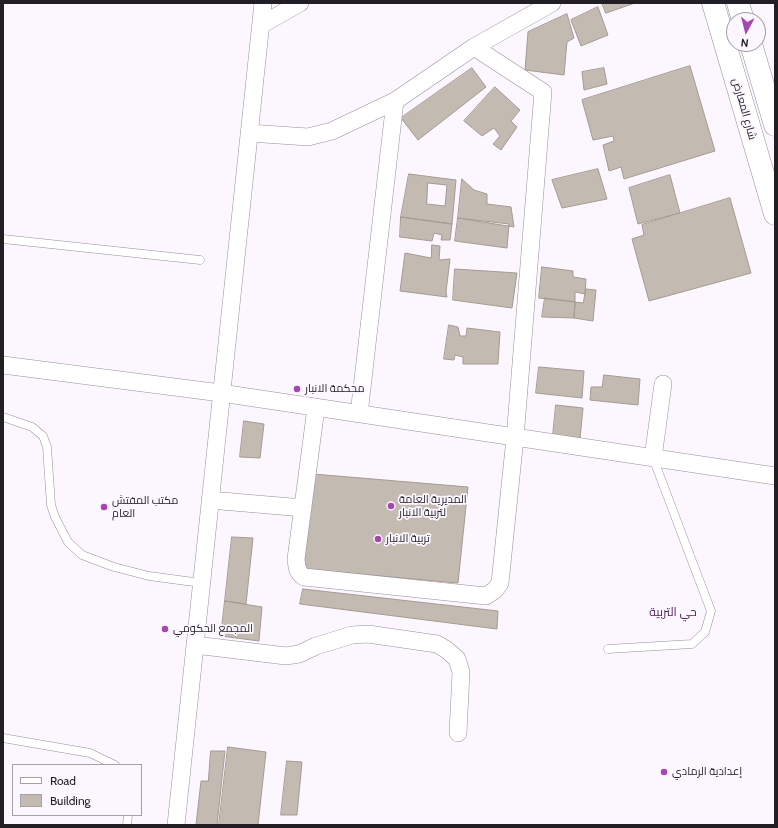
<!DOCTYPE html>
<html>
<head>
<meta charset="utf-8">
<style>
	body { margin:0 }
	#map { position:relative; width:778px; height:828px; overflow:hidden; background:#fbf6ff; font-family:Cabin,sans-serif }
	canvas { display:block }
	.frame { position:absolute; inset:0; border:4px solid #211f23; pointer-events:none }
	.legend { position:absolute; left:12px; top:764px; width:130px; height:52px; box-sizing:border-box; background:#fbf6ff; border:1px solid #a4a0a7; margin:0; padding:5px 7px; list-style:none; font-size:12px; color:#211f23 }
	.legend li { display:flex; align-items:center; gap:8px; height:20px }
	.legend b { width:20px; border:1px solid #a4a0a7 }
	.north { position:absolute; left:726px; top:12px; width:40px; height:40px; box-sizing:border-box; background:#fbf6ff; border:1px solid #a4a0a7; border-radius:50%; rotate:187deg; font-size:11px; font-weight:700; line-height:16px; text-align:center; color:#211f23 }
	.north::after { content:''; display:block; margin:auto; width:14px; height:18px; background:#a447b0; clip-path:polygon(50% 0,100% 100%,50% 72%,0 100%) }
</style>
</head>
<body>
<div id="map">
<canvas width="778" height="828"></canvas>
<div class="frame"></div>
<ul class="legend">
<li><b style="height:5px;background:#fff"></b>Road</li>
<li><b style="height:11px;background:#c3bab1"></b>Building</li>
</ul>
<div class="north">N</div>
</div>
<script>
const ctx = document.querySelector('canvas').getContext('2d');
ctx.lineJoin = 'round';
function paint(path, color) { ctx.fillStyle = color; ctx.fill(path, 'evenodd'); }
function trace(path, color, width, dash) { ctx.strokeStyle = color; ctx.lineWidth = width; ctx.lineCap = dash ? 'butt' : 'round'; ctx.setLineDash(dash || []); ctx.stroke(path); }
function label(font, color, halo, rows, align = 'center') {
  ctx.font = font + ' Cabin,Cairo,sans-serif'; ctx.lineWidth = 3.5; ctx.setLineDash([]); ctx.textBaseline = 'middle'; ctx.strokeStyle = halo; ctx.fillStyle = color; for (const [text, x, y, turn = 0] of rows) {
    ctx.save(); ctx.translate(x, y); ctx.rotate((+turn || 0) * Math.PI / 180); ctx.textAlign = isNaN(turn) ? turn : align; if (halo) ctx.strokeText(text, 0, 0); ctx.fillText(text, 0, 0); ctx.restore();
  }
}
const building = new Path2D(`
	M602 3H635L606 13Z
	M598 7 608 35 581 46 571 20Z
	M567 14 574 38 567 42 564 75 525 70 528 32Z
	M690 66 715 151 624 179 621 167 609 171 603 145 614 141 613 136 593 140 582 100Z
	M472 68 486 87 418 140 401 118Z
	M604 68 607 84 584 90 582 72Z
	M495 87 520 110 511 121 517 127 501 150 493 144 500 136 494 128 482 136 464 121Z
	M598 169 607 199 562 208 552 180Z
	M409 174 456 180 452 224 401 217Z
	M670 175 680 213 638 224 629 188Z
	M462 179 474 190 487 194V204L511 207 514 227 458 218Z
	M428 183 447 185 445 206 427 204Z
	M730 198 751 273 649 301 632 239 644 235 642 225Z
	M401 217 452 224 450 240H441L442 235 434 233 432 241 400 237Z
	M458 218 509 224 507 248 455 241Z
	M432 245 440 246 439 260 450 259 446 292 447 297 400 291 405 253 431 258Z
	M542 267 573 271V277L586 279 585 294 575 292V302L539 298Z
	M455 269 517 273 512 308 453 300Z
	M586 289 596 290 593 321 574 318 575 302 583 303Z
	M545 298 575 302 574 318 542 317Z
	M449 325 458 327 460 336H466L467 328 500 332 498 364H463V357L455 355 454 360 444 359Z
	M539 367 584 371 582 398 536 393Z
	M604 375 640 379 638 405 590 400 591 387H602Z
	M556 405 583 408 580 439 553 435Z
	M244 421 264 424 260 458 240 457Z
	M313 474 468 487 458 583 304 569Z
	M232 537 253 538 246 604 225 601Z
	M303 589 498 611 497 629 300 604Z
	M225 601 262 607 259 641 221 636Z
	M228 747 266 752 258 825H219Z
	M211 751H225L217 825H196L201 781H208Z
	M287 761 302 762 297 815H281Z`);
paint(building, '#c3bab1');
trace(building, '#a49b92', 1);
const lane = new Path2D(`
	M3 239 200 260
	M3 417 32 427 43 436 47 447 51 505 55 517 68 542 82 555 114 567 149 576 201 583
	M608 649 692 644 705 632 711 611 653 458
	M3 738 90 753 115 765
	M127 825 128 815`);
const street = new Path2D(`
	M261 25 300 3
	M249 133 308 137 332 131 395 101 474 47 552 3
	M3 365 221 393 775 476
	M316 408 296 559C297 568 297 572 304 577L486 596 495 590 500 583 515 438 543 92 474 47
	M359 414 395 101
	M653 458 663 384
	M210 500 303 508
	M195 645 286 656 299 654 316 646 352 635 368 634 437 644 447 650 457 659 461 672 458 733
	M176 825 263 3`);
const secondary = new Path2D(`
	M713 3 775 214
	M738 3 743 20
	M751 44 775 125`);
trace(lane, '#95909a', 9);
trace(street, '#95909a', 18);
trace(secondary, '#95909a', 23);
trace(lane, '#fff', 8);
trace(street, '#fff', 17);
trace(secondary, '#fff', 22);
for (const [x, y, r, color] of [
	[297,389,4,"#a447b0"],
	[391,506,4,"#a447b0"],
	[104,507,4,"#a447b0"],
	[378,539,4,"#a447b0"],
	[165,629,4,"#a447b0"],
	[664,772,4,"#a447b0"]
]) { const dot = new Path2D(); dot.arc(x, y, r, 0, 2 * Math.PI); ctx.fillStyle = color; ctx.fill(dot); trace(dot, '#fbf6ff', 1.5); }
label('11px', '#211f23', '#fbf6ff', [
	["شارع المعارض",744,109,74]
]);
label('11px', '#211f23', '#fbf6ff', [
	["محكمة الانبار",305,389],
	["المديرية العامة",399,500],
	["لتربية الانبار",399,513],
	["مكتب المفتش",112,501],
	["العام",112,514],
	["تربية الانبار",386,539],
	["المجمع الحكومي",173,629],
	["إعدادية الرمادي",672,772]
], 'left');
label('12px', '#532658', '#fbf6ff', [
	["حي التربية",673,612]
]);
</script>
</body>
</html>
